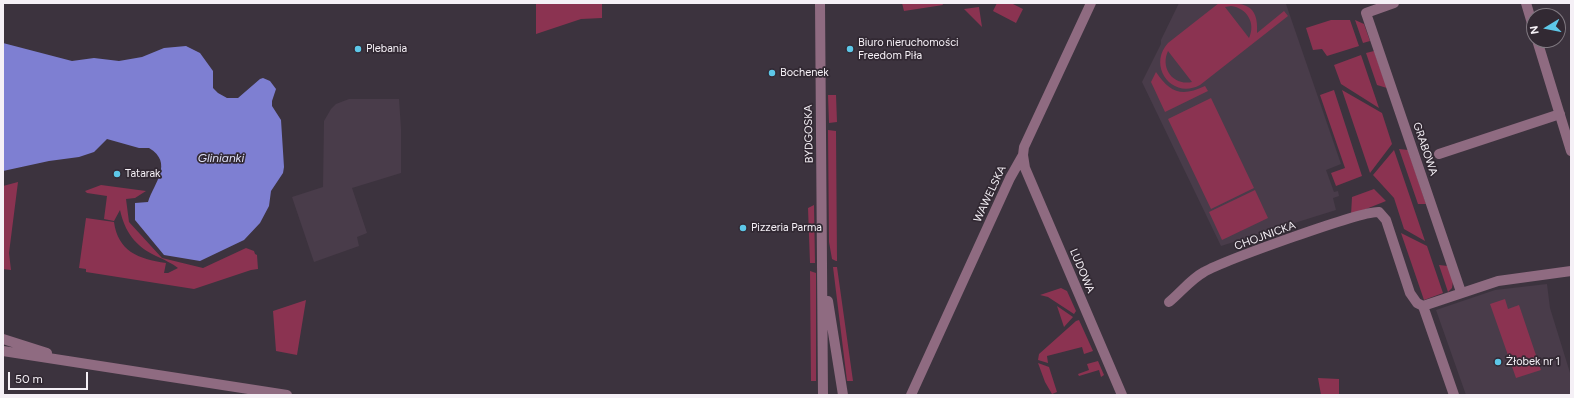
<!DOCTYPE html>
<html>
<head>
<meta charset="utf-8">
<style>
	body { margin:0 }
	#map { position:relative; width:1574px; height:398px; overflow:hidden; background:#3c333e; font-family:Figtree,sans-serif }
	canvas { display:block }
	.frame { position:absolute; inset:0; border:4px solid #f5f0f6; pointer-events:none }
	.north { position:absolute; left:1526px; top:8px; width:40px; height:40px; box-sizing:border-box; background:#322933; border:1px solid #807981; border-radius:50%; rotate:260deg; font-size:11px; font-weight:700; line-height:16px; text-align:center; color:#f5f0f6 }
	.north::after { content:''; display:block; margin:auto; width:14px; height:18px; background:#5dc7e8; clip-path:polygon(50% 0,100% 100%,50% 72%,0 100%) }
	.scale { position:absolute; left:8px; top:372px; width:80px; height:18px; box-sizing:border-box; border:2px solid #f5f0f6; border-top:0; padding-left:5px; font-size:12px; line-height:14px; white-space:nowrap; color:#f5f0f6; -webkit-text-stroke:3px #322933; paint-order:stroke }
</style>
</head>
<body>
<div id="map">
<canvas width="1574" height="398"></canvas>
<div class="frame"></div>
<div class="north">N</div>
<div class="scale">50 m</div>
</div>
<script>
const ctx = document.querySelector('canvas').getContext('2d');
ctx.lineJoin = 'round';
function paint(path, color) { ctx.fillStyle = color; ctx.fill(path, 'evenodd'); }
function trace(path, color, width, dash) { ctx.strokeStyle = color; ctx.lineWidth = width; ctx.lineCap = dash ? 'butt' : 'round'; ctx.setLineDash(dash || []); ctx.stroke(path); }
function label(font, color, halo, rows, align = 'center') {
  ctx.font = font + ' Figtree,sans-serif'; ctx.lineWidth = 3.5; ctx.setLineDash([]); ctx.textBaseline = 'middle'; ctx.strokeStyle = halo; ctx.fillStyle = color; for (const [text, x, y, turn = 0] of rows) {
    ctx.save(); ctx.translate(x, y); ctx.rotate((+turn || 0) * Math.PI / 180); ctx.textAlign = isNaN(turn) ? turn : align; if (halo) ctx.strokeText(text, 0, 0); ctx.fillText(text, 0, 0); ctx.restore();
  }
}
paint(new Path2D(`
	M1179 3 1286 4 1341 164 1326 170 1334 192 1338 191 1339 196 1333 198 1336 210 1221 246 1142 82 1161 44V40Z
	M349 99H399L401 129V173L352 188 367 233 357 237 359 246 314 262 292 197 323 187 324 121 331 109 336 104Z
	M1547 284 1550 308 1571 376V395H1466L1436 310 1495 290Z`), '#493c4a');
paint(new Path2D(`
	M536 3H602V18L581 19 536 34Z
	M902 3H942L943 5 904 11Z
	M997 3H1011L1023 9 1016 23 993 11Z
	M1219 3C1243 3 1259 3 1257 33L1284 11 1288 16 1200 85C1172 100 1147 66 1168 43ZM1231 6C1247 8 1256 23 1249 38L1225 7ZM1168 51 1192 82C1173 86 1160 68 1168 51Z
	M979 7 982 27 964 9Z
	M1331 20H1350L1359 46 1327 56 1322 49 1313 50 1306 28Z
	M1355 20 1364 24 1370 41 1363 43Z
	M1374 51 1387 88 1377 85 1366 53Z
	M1361 55 1379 108 1341 84 1334 65Z
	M1156 72C1170 93 1182 97 1205 86L1208 91 1165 112 1151 82Z
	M1334 90 1362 176 1336 186 1331 173 1345 168 1320 95Z
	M1342 90 1382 113 1392 144 1370 173Z
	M828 95H836L837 122 829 123Z
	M1211 98 1254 188 1211 209 1168 119Z
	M828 130 836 131 837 261H836L832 259 829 242Z
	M1399 149 1408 150 1426 204H1418Z
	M1394 150 1425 241 1404 229 1394 198 1373 175Z
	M18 182 9 253 11 270 3 269V186Z
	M101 185 146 191 135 198 126 199 129 222 162 258 203 268 246 248 254 251 255 254 257 255 258 269 251 270 194 289 86 272V269L79 268 86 218 114 222C118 251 138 259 166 263L164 273H168L178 268C173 264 163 259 156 256 135 246 125 232 120 210L114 221 104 219 107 196 87 193 85 191Z
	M1374 189 1386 201 1351 215 1352 197Z
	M1255 190 1268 218 1222 240 1209 212Z
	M814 205 815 263H810L808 208Z
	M1401 233 1427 246 1443 293 1424 300Z
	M1439 265 1448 266 1453 281 1452 288 1448 292Z
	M833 267H837L853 381H847Z
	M810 271 816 273V381H811Z
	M1061 288 1067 291 1076 311 1074 314 1048 297 1040 295Z
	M1505 299 1508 309 1519 305 1541 370 1516 378 1490 304Z
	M306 300 297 355 276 351 273 311Z
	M1057 306 1073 317 1064 327Z
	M1079 320 1093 351 1084 354 1082 347 1047 356 1048 363 1038 360 1039 354 1076 321Z
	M1098 361 1104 375 1101 377 1099 370 1079 376 1078 374 1089 370 1087 364Z
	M1038 363 1049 367 1057 392 1052 394 1045 382Z
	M1318 378 1339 379V395H1321Z`), '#8b3351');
paint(new Path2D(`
	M3 43 72 61 94 58 119 61 142 57 164 48 186 46 200 53 213 71V88L218 93 227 98H238L260 79 263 78 270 81 276 89 272 101V106L281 120 284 167 283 173 271 191 269 206 260 223 244 240 200 261 164 255 135 220V203L148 202C154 183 174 163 149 148H139L107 139 94 152 79 157 49 161 3 171Z`), '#7e7fd2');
trace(new Path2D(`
	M820 3 823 395
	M1394 3 1366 13 1461 292
	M1526 3 1534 30
	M1537 40 1571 151
	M1439 154 1560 114
	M1023 155 1025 168 1122 395
	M828 301 843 395
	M1169 302C1180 293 1191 279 1204 272 1223 261 1363 210 1379 212L1386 220 1410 293 1417 303 1423 306 1454 395
	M1423 306 1498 281 1571 271
	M3 339 47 353
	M3 351 287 395
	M911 395 1010 178 1023 155 1024 147 1091 3`), '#8f6b81', 10);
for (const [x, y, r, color] of [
	[358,49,4,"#5dc7e8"],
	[850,49,4,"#5dc7e8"],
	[772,73,4,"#5dc7e8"],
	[117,174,4,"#5dc7e8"],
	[743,228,4,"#5dc7e8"],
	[1498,362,4,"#5dc7e8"]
]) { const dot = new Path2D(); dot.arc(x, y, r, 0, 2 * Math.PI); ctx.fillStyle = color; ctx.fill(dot); trace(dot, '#322933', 1.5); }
label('11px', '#f5f0f6', '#322933', [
	["Biuro nieruchomości",858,43],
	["Freedom Piła",858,56],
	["Plebania",366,49],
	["Bochenek",780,73],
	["Tatarak",125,174],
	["Pizzeria Parma",751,228],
	["Żłobek nr 1",1506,362]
], 'left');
label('11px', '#f5f0f6', '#322933', [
	["BYDGOSKA",809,134,-91],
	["GRABOWA",1425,149,71],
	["WAWELSKA",990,194,-65],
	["CHOJNICKA",1265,236,-20],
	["LUDOWA",1082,271,67]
]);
label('italic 12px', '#dfe1f8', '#322933', [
	["Glinianki",221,158]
]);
</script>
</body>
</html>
